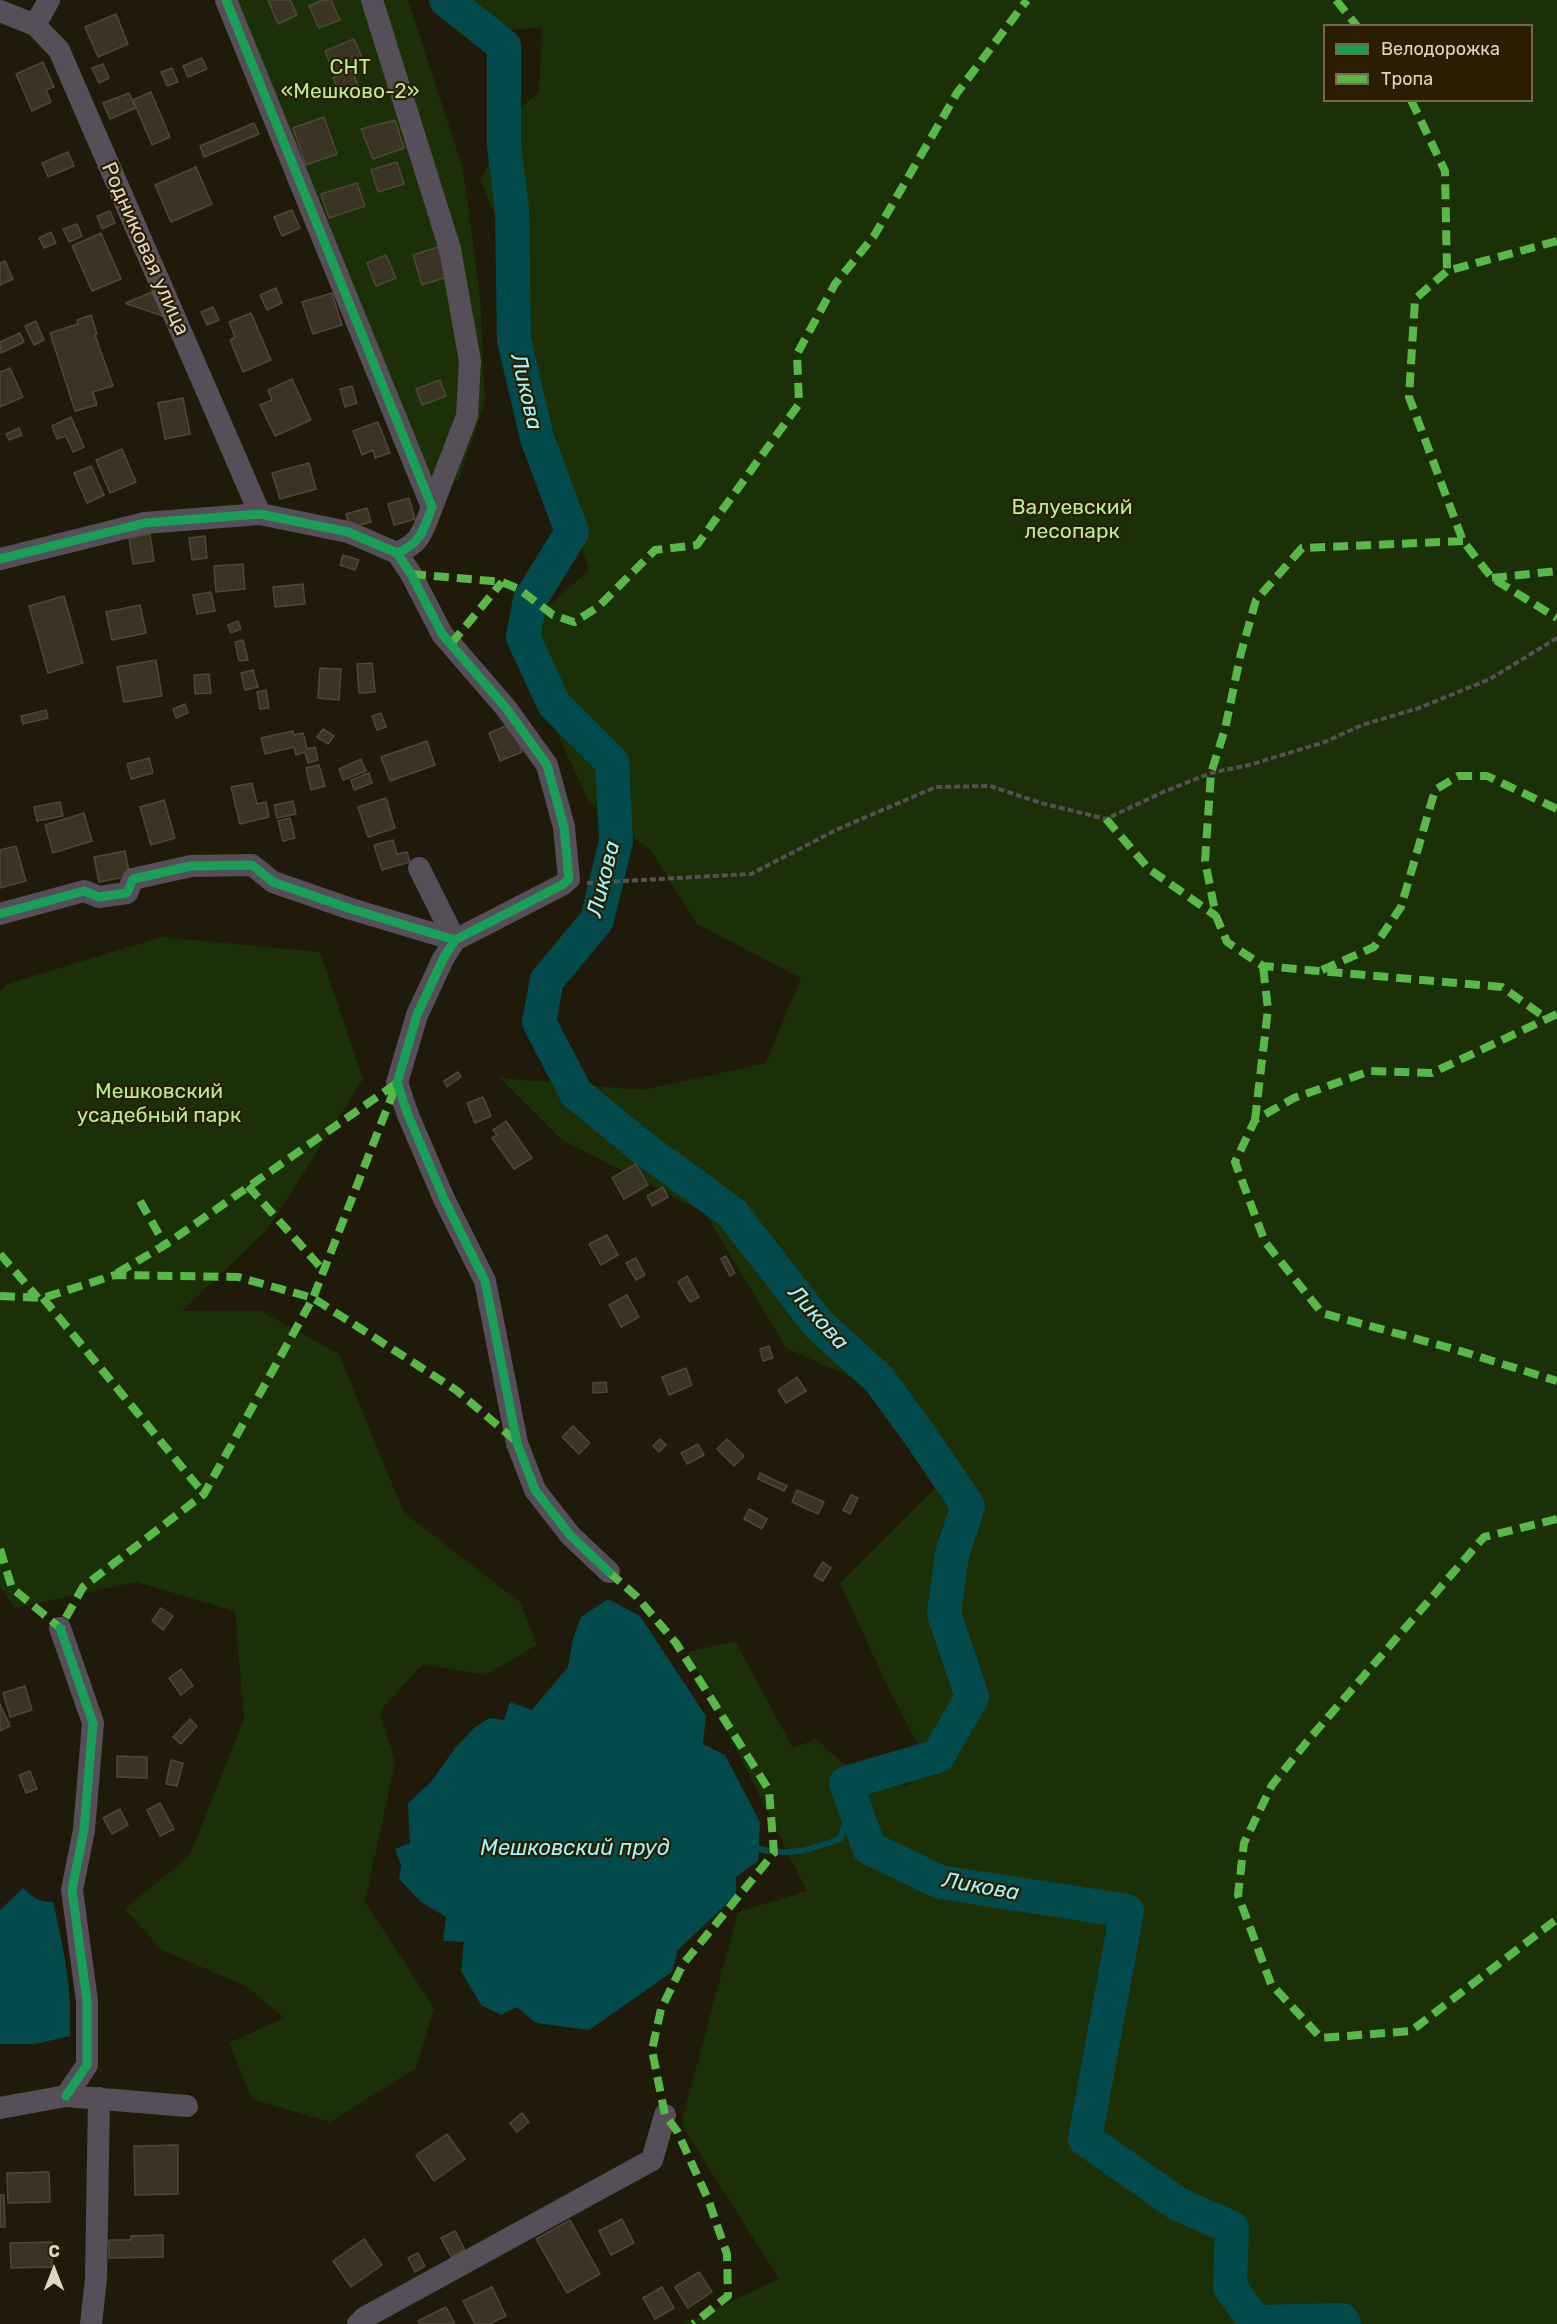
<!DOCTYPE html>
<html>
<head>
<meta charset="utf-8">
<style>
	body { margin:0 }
	#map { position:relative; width:1557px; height:2324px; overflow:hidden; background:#201a0a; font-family:Rubik,sans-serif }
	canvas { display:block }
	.legend { position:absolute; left:1323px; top:24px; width:210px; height:78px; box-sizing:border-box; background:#2a1d00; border:2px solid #72674f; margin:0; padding:8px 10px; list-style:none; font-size:18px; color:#ded6c5 }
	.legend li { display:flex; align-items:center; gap:12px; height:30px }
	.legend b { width:30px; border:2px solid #72674f }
	.north { position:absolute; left:24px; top:2240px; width:60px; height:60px; -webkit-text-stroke:4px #2a1d00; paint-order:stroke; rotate:0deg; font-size:16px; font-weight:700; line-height:24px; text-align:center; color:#ded6c5 }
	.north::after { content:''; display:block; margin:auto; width:21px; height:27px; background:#ded6c5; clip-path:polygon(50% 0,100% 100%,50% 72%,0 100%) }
</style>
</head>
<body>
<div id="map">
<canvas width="1557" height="2324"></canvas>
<ul class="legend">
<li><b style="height:8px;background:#1a9f57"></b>Велодорожка</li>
<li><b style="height:8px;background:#58b947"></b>Тропа</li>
</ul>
<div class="north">С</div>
</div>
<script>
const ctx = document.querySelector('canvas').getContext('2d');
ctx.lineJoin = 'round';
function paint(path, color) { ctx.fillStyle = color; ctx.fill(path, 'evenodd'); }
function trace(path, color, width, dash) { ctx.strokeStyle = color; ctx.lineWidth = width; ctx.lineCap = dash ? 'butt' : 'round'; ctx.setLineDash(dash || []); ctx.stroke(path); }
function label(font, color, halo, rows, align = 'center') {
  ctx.font = font + ' Rubik,sans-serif'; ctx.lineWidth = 4.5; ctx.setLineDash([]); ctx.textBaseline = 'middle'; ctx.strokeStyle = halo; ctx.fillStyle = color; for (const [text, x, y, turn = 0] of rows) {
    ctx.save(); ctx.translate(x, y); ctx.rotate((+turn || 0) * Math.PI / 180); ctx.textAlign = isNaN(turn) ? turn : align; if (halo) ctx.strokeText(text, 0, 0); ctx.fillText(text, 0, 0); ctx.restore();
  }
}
paint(new Path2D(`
	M232 0H408L463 169 480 295 485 402 458 481 424 484Z
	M437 0H1557V2324H683L779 2279 681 2124 738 1912 807 1891 688 1652 735 1641 793 1748 816 1739 847 1767 866 1766 907 1787 928 1765 886 1683 840 1583 952 1471 898 1398 786 1348 705 1213 562 1140 500 1078 643 1090 766 1063 801 978 697 924 651 851 589 801 512 639 589 570 566 493 531 400 515 269 481 180 508 119 539 92 542 27 473 34ZM1324 26H1532V100H1324Z
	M162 937 320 952 363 1079 268 1229 182 1311H261L339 1354 404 1513 520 1602 537 1645 486 1675 423 1664 380 1711 395 1763 365 1902 434 2008 416 2068 330 2122 252 2099 229 2043 284 2018 246 1986 162 1950 125 1909 190 1855 244 1718 235 1611 136 1582 15 1608 0 1587V991L7 984Z`), '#1b3007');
paint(new Path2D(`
	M608 1599 640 1616 706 1716 703 1744 725 1755 760 1822 758 1861 736 1877V1895L678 1950 672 1972 589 2030 536 2023 517 2007 501 2015 481 2005 461 1971 464 1942 443 1941 446 1917 421 1902 399 1879 401 1865 395 1849 410 1843 408 1803 431 1782 455 1748 474 1728 489 1718 504 1720 510 1702 532 1710 568 1667 573 1639 581 1617Z
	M23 1888C33 1898 39 1902 53 1902 64 1950 72 1987 70 2036L35 2044H0V1910Z`), '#034a4c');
trace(new Path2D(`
	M759 1849C788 1857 812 1849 840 1839L851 1804`), '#034a4c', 6);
trace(new Path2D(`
	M446 0 504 46V146L512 209 514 340 537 438 572 532 530 600 523 637 554 704 612 762 616 841 597 920 547 980 539 1022 576 1093 639 1145 732 1213 819 1325 879 1379 921 1437 968 1506 952 1554 944 1614 972 1697 938 1756 846 1783 869 1848 940 1882 1127 1911 1085 2139 1178 2204 1232 2228 1230 2287 1255 2322 1342 2320 1344 2324`), '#034a4c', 34);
const building = new Path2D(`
	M268 0H290L297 15 278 24Z
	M323 0H331L340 20 319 28 309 6Z
	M116 14 128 44 98 57 85 27Z
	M354 39 363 60 334 73 325 51Z
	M202 58 207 69 188 77 183 66Z
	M43 62 54 87 46 90 51 102 32 111 16 74Z
	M103 64 109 78 99 83 92 68Z
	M172 68 178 82 167 86 161 72Z
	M352 70 358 86 340 94 333 78Z
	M151 92 170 137 152 145 133 100Z
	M129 93 136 108 110 119 103 103Z
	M324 117 337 154 306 165 293 128Z
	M395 120 404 148 373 159 361 129Z
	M254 123 259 134 204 157 200 146Z
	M68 152 74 166 48 177 42 163Z
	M397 162 404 184 378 192 371 170Z
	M196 167 212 204 171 222 155 185Z
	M357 183 365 206 329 218 321 194Z
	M292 210 300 228 282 236 274 217Z
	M110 211 115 223 102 229 97 216Z
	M77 224 82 236 69 242 63 229Z
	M51 232 56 243 44 248 39 238Z
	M101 233 121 279 92 291 72 246Z
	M438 247 447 277 422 285 413 255Z
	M386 255 396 278 376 286 367 263Z
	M5 261 13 279 0 285V263Z
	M276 288 282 303 267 310 260 295Z
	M152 292 163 316 127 304 126 303Z
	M332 293 342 325 313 334 302 302Z
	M213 307 219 320 207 325 201 312Z
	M251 313 271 360 243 372 230 340 235 337 229 322Z
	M91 315 97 334 95 335 113 386 93 392 97 405 75 411 50 333 78 324 77 320Z
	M36 321 44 340 34 345 25 326Z
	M20 333 24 342 1 353 0 342Z
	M10 368 23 397 0 407V372Z
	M292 379 311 420 275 436 260 405 272 400 268 390Z
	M440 380 446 396 422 405 416 389Z
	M352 386 357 403 345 407 340 389Z
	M183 398 190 434 165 439 158 403Z
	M71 417 84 447 73 452 66 436 57 439 52 426Z
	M378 422 390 453 375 458 373 450 362 455 353 431Z
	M19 428 22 435 9 440 6 434Z
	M122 449 136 482 110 493 96 460Z
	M309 463 316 489 280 499 272 473Z
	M91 466 104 495 87 503 74 473Z
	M409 498 415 519 394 525 388 504Z
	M367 508 371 522 350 528 346 514Z
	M150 534 154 561 133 564 129 538Z
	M205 536 207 558 192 560 189 538Z
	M343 555 359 560 355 570 340 565Z
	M243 564 245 589 216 592 214 566Z
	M303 584 305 604 275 607 273 587Z
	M211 592 215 611 197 614 193 595Z
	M64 596 83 663 48 673 29 606Z
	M140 605 146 633 112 640 106 612Z
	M238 621 241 629 231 633 228 625Z
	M243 640 248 660 239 661 235 642Z
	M156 660 162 696 124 702 117 667Z
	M372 663 375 692 359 693 357 664Z
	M320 668 341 669 339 700 318 698Z
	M253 670 258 687 245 690 241 673Z
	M209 674 211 693 195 694 194 675Z
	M266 690 269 708 260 709 257 692Z
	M185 704 188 713 176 718 173 709Z
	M46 710 48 718 23 724 21 716Z
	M381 713 386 727 377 730 372 716Z
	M511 724 522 752 500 761 489 733Z
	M323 729 334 736 328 744 317 737Z
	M293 731 294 735 303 733 307 749 315 747 318 760 308 763 305 752 296 755 294 747 265 754 261 738Z
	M427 741 435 765 390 781 381 757Z
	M149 758 153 773 131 779 127 764Z
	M361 759 366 771 343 780 339 769Z
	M319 765 325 786 311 790 306 768Z
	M369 773 372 783 354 790 351 780Z
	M252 783 257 804 266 802 269 817 240 824 231 787Z
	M386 798 395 828 368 837 358 807Z
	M164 800 175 838 151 845 140 807Z
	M293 801 296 814 277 818 274 805Z
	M60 802 63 816 37 821 34 807Z
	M84 813 92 841 53 853 45 825Z
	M290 818 295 838 283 841 278 821Z
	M393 840 397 854 407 852 410 862 382 870 374 845Z
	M16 846 26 881 0 888V850Z
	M125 851 130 876 99 882 94 857Z
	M458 1072 461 1077 447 1087 444 1081Z
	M483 1097 491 1116 475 1123 467 1103Z
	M506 1121 532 1158 514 1169 492 1138 497 1135 493 1130Z
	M636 1164 648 1185 624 1199 612 1178Z
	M663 1187 668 1197 652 1206 647 1196Z
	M607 1235 618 1255 601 1265 589 1244Z
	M726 1256 735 1273 730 1276 721 1259Z
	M636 1258 645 1275 636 1280 626 1263Z
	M687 1276 699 1297 690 1302 678 1282Z
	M627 1295 639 1317 621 1327 609 1305Z
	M769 1346 773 1358 763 1361 760 1349Z
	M686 1368 692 1385 669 1395 662 1377Z
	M797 1377 806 1391 786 1403 778 1390Z
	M606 1382 607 1392 593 1393V1383Z
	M573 1426 590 1443 579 1454 562 1437Z
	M660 1439 666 1445 659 1452 653 1446Z
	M727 1439 744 1456 734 1466 717 1449Z
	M698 1444 704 1455 687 1464 681 1453Z
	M760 1473 787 1486 784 1491 758 1479Z
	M797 1490 824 1502 818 1514 792 1502Z
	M851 1495 858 1498 850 1514 843 1510Z
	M749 1509 767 1519 762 1529 744 1519Z
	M823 1562 831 1568 823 1581 814 1576Z
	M161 1608 173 1616 163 1630 152 1621Z
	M181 1669 193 1686 181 1695 169 1678Z
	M25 1686 32 1710 10 1717 3 1693Z
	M0 1704 10 1726 0 1731Z
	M190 1719 197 1726 181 1744 173 1737Z
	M117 1756 147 1757V1778L117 1777Z
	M171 1760 183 1763 177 1786 166 1784Z
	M30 1771 37 1789 26 1793 19 1775Z
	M160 1803 174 1829 160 1836 147 1810Z
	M120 1809 128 1825 112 1834 103 1818Z
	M522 2113 529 2122 517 2132 510 2123Z
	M447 2134 465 2159 434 2181 416 2155Z
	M178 2145V2194L135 2195 134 2146Z
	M49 2172 50 2202 8 2203 7 2173Z
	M0 2195H4L5 2227H0Z
	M622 2219 634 2243 611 2255 599 2231Z
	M570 2220 600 2274 567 2293 536 2239Z
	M455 2231 465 2250 451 2257 441 2238Z
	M163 2235V2257L109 2258V2240H131V2236Z
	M364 2239 382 2265 351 2287 333 2261Z
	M52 2242V2267L11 2268 10 2243Z
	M418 2253 425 2266 415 2272 408 2258Z
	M699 2272 712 2292 688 2308 675 2287Z
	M492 2287 506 2316 489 2324H475L463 2301Z
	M662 2287 674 2308 655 2319 643 2298Z
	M446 2307 455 2324H420L418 2321Z`);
paint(building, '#3b3424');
trace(building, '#4d483a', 1.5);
trace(new Path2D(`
	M587 883 751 874 838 829 936 787 990 786 1041 803 1106 819 1163 792 1211 773 1249 765 1325 742 1362 725 1419 708 1490 679 1557 638`), '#575053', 4, [6, 3]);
trace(new Path2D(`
	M226 0 432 507C423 531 421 543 397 553
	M372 0 450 249 470 361 467 416 432 507
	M0 11 35 25 59 50 260 514
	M35 25 49 0
	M0 559 145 523 260 514 348 532 397 553 411 574 442 634 506 708 547 765 564 827 569 879 562 885 455 940 443 959 417 1015 397 1083 408 1115 444 1199 485 1281 517 1443 535 1490 570 1535 609 1572
	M419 868 455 940
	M0 914 84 891 99 897 127 893 133 879 191 866 252 865 273 882 351 909 455 940
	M60 1628 93 1723 84 1830 72 1890 87 2001V2065L66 2096
	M0 2108 66 2096 187 2106
	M91 2324 96 2279 99 2098
	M358 2324 364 2318 652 2160 665 2115`), '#564e58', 22);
trace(new Path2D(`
	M1336 0 1357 26
	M1411 100 1445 171 1447 271
	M1557 241 1447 271 1415 299 1409 397 1463 541 1492 578 1557 618
	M1463 541 1302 548 1256 600 1241 653 1225 729 1211 773 1205 861 1216 916 1227 942 1263 966 1502 987 1546 1018
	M411 574 502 582 519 589 553 615 574 622 598 607 655 550 697 545 799 404 797 354 835 284 874 236 957 93 1027 0
	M1492 578 1557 571
	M451 644 502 582
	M1106 819 1149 869 1216 916
	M1322 970 1374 947 1401 907 1435 790 1458 776H1487L1557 809
	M1557 1014 1432 1073 1370 1071 1294 1098 1255 1120 1235 1162 1265 1242 1322 1313 1454 1349 1557 1381
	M1255 1120 1268 1009 1263 966
	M248 1186 323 1270
	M140 1201 165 1245
	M0 1254 38 1298
	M117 1273 165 1245 397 1083
	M0 1296 43 1298 115 1275 238 1277 313 1298 456 1390 517 1442
	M43 1298 204 1494
	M1557 1519 1484 1537 1310 1738 1272 1785 1244 1843 1238 1895 1271 1984 1321 2038 1411 2031 1557 1919
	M0 1549 12 1588 60 1628 83 1587 204 1494 313 1298 397 1083
	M609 1572 636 1596 676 1643 769 1790 774 1853 683 1964 661 2009 652 2050 665 2115 677 2131 708 2199 727 2254 728 2296 693 2324`), '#58b947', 8, [15, 8]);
trace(new Path2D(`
	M226 0 432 507C423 531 421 543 397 553
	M0 559 145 523 260 514 348 532 397 553 411 574 442 634 506 708 547 765 564 827 569 879 562 885 455 940 443 959 417 1015 397 1083 408 1115 444 1199 485 1281 517 1443 535 1490 570 1535 609 1572
	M0 914 84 891 99 897 127 893 133 879 191 866 252 865 273 882 351 909 455 940
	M60 1628 93 1723 84 1830 72 1890 87 2001V2065L66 2096`), '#1a9f57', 9);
label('21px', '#b3f08e', '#2a1d00', [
	["СНТ",350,68],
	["«Мешково-2»",350,92],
	["Валуевский",1072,508],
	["лесопарк",1072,532],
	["Мешковский",159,1092],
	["усадебный парк",159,1116]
]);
label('21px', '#ded6c5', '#2a1d00', [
	["Родниковая улица",145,249,66]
]);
label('italic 22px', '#9ef6fa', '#2a1d00', [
	["Ликова",526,392,77],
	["Ликова",604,879,-76],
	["Ликова",818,1318,48],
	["Мешковский пруд",575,1849],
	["Ликова",981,1887,10]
]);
</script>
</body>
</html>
